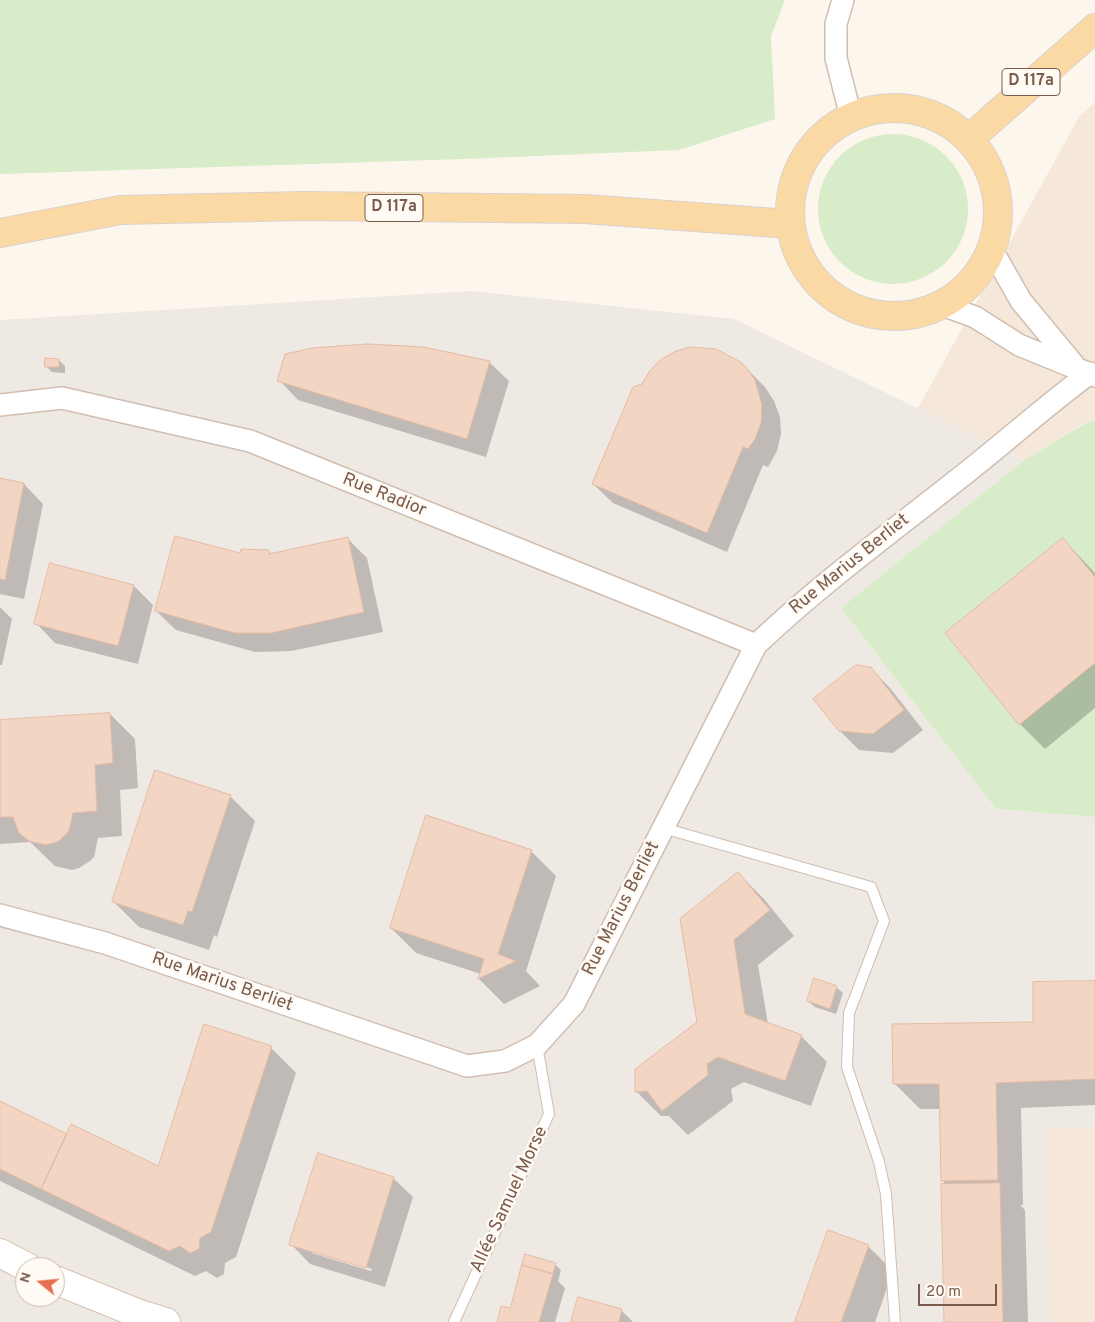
<!DOCTYPE html>
<html>
<head>
<meta charset="utf-8">
<style>
	body { margin:0 }
	#map { position:relative; width:1095px; height:1322px; overflow:hidden; background:#fdf6ec; font-family:Overpass,sans-serif }
	canvas { display:block }
	.north { position:absolute; left:15px; top:1257px; width:50px; height:50px; box-sizing:border-box; background:#fffaf3; border:1px solid #cabbb1; border-radius:50%; rotate:287deg; font-size:14px; font-weight:700; line-height:20px; text-align:center; color:#7a5c4d }
	.north::after { content:''; display:block; margin:auto; width:18px; height:22px; background:#e76f51; clip-path:polygon(50% 0,100% 100%,50% 72%,0 100%) }
	.scale { position:absolute; left:918px; top:1284px; width:79px; height:22px; box-sizing:border-box; border:2px solid #7a5c4d; border-top:0; padding-left:6px; font-size:15px; line-height:18px; white-space:nowrap; color:#7a5c4d; -webkit-text-stroke:4px #fffaf3; paint-order:stroke }
</style>
</head>
<body>
<div id="map">
<canvas width="1095" height="1322"></canvas>
<div class="north">N</div>
<div class="scale">20 m</div>
</div>
<script>
const ctx = document.querySelector('canvas').getContext('2d');
ctx.lineJoin = 'round';
function paint(path, color) { ctx.fillStyle = color; ctx.fill(path, 'evenodd'); }
function trace(path, color, width, dash) { ctx.strokeStyle = color; ctx.lineWidth = width; ctx.lineCap = dash ? 'butt' : 'round'; ctx.setLineDash(dash || []); ctx.stroke(path); }
function label(font, color, halo, rows, align = 'center') {
  ctx.font = font + ' Overpass,sans-serif'; ctx.lineWidth = 5; ctx.setLineDash([]); ctx.textBaseline = 'middle'; ctx.strokeStyle = halo; ctx.fillStyle = color; for (const [text, x, y, turn = 0] of rows) {
    ctx.save(); ctx.translate(x, y); ctx.rotate((+turn || 0) * Math.PI / 180); ctx.textAlign = isNaN(turn) ? turn : align; if (halo) ctx.strokeText(text, 0, 0); ctx.fillText(text, 0, 0); ctx.restore();
  }
}
paint(new Path2D(`
	M1095 102V420L1085 423 1024 460 918 408 1079 117Z
	M1095 1127V1322H1050L1044 1128Z`), '#f5e8da');
paint(new Path2D(`
	M472 291 734 319 1024 460 841 608 996 809 1095 817V1127L1044 1128 1050 1322H0V320ZM25 1267H55V1297H25Z`), '#efe9e4');
paint(new Path2D(`
	M0 0H785L771 36 775 119 679 150 464 159 0 174Z
	M818 209a75 75 0 1 1 150 0a75 75 0 1 1-150 0Z
	M1095 420V817L996 809 841 608 1024 460 1086 423Z`), '#d8ecc9');
paint(new Path2D(`
	M368 345H396L450 352 489 362 509 381 486 457 298 400 279 380Z
	M699 348 716 350 731 357 745 367 765 387 774 401 780 417 781 434 777 451 768 467 763 465 727 552 613 503 593 484 643 385 682 350Z
	M59 360 65 366V373L52 372 46 366Z
	M0 478 2 480 24 484 43 504 24 599 0 594Z
	M347 538 367 558 383 632 291 651 255 652 176 630 156 611 241 555 268 551 272 554Z
	M1063 539 1095 573V708L1045 749 1020 724Z
	M51 564 134 586 153 605 138 664 55 643 36 623Z
	M0 607 12 619 2 665H0Z
	M870 668 890 688 923 730 893 753 859 750 840 731Z
	M110 714 135 739 138 788 120 790 122 836 98 838 94 857 90 861 79 868 72 870 55 866 30 842 0 844V721Z
	M230 796 255 821 217 937 214 935 209 950 139 927 114 902Z
	M531 851 556 876 526 971 540 986 504 1004 479 979 481 974 416 953 391 928Z
	M738 873 764 899 794 936 758 965 768 1024 801 1036 827 1062 811 1106 744 1082 731 1089 733 1101 688 1135 669 1116H661L636 1091 698 1023Z
	M1095 982V1105L1021 1108 1023 1205H1020L1025 1210 1028 1322H945L947 1185 942 1180 940 1109H920L895 1084 1034 1023Z
	M836 987 843 993 836 1014 815 1007 808 1001Z
	M271 1048 296 1073 236 1257 225 1263 224 1274 217 1278 206 1271 195 1276 0 1181V1102L68 1135 159 1168Z
	M393 1178 413 1197 385 1287 310 1264 291 1244ZM312 1250 372 1269 371 1271 312 1253Z
	M868 1246 893 1271 875 1322H796Z
	M555 1264 561 1270 558 1281 565 1288 555 1322H498Z
	M621 1310 633 1322H572Z`), '#0003');
const building = new Path2D(`
	M368 344 423 347 490 361 467 439 277 381 285 354 313 348Z
	M690 347 716 349 739 361 745 366 755 380 762 405 761 423 755 439 748 449 743 447 707 533 592 484 633 387 642 384 649 372 660 360 674 352Z
	M45 358 59 359V367H45Z
	M0 478 24 483 5 580 0 579Z
	M175 536 240 553 241 549 269 550V554L348 537 364 612 271 633H235L155 611Z
	M1063 538 1095 577V663L1019 725 945 633Z
	M50 563 134 585 118 646 34 624Z
	M856 665 871 667 904 710 873 734 839 731 813 699Z
	M110 713 113 763 95 765 97 811 73 813 69 831 59 841 53 843 46 845 29 841 19 833 13 817H0V720Z
	M155 770 231 795 192 912 188 911 183 925 112 902Z
	M426 815 532 850 498 954 516 961 478 979 484 959 390 928Z
	M738 872 770 910 734 940 745 1014 802 1035 785 1081 718 1057 707 1064 708 1075 662 1111 647 1091 635 1092V1069L697 1022 680 919Z
	M814 978 837 986 830 1009 807 1001Z
	M1095 981V1079L996 1083 998 1180 941 1181 939 1084H893L892 1024 1033 1022V982Z
	M204 1024 272 1046 211 1232 200 1238 199 1249 190 1253 180 1246 169 1251 41 1189 71 1124 158 1166Z
	M0 1101 67 1134 41 1189 0 1169Z
	M318 1153 394 1177 366 1268 289 1245Z
	M1000 1183 1003 1322H944L941 1184Z
	M828 1230 869 1245 841 1322H795Z
	M525 1254 556 1263 553 1274 522 1265Z
	M522 1265 553 1274 539 1322H497L501 1306 510 1308Z
	M578 1297 622 1309 619 1322H571Z`);
paint(building, '#f3d5c3');
trace(building, '#e6bba3', 1);
const lane = new Path2D(`
	M663 828 871 887 884 921 849 1013 847 1067 879 1162 886 1194 895 1322
	M454 1322 549 1114 537 1045`);
const street = new Path2D(`
	M843 0 836 24V58L851 117
	M992 250 1021 301 1074 365
	M942 305 975 317 1019 345 1095 376
	M0 405 62 398 250 441 756 645
	M0 915 105 943 467 1066 505 1061 537 1045 574 1004 756 645C819 585 889 534 957 480 1002 445 1044 407 1090 373`);
const secondary = new Path2D(`
	M0 1253 27 1267
	M55 1280 137 1313 166 1322`);
const primary = new Path2D(`
	M790 212a104 104 0 1 1 208 0a104 104 0 1 1-208 0Z
	M969 139 1095 28
	M0 233 120 210 303 206 585 209 790 224`);
trace(lane, '#d1beb0', 12);
trace(street, '#d1beb0', 24);
trace(secondary, '#d6c0b0', 30);
trace(primary, '#dad1cd', 30);
trace(lane, '#fff', 10);
trace(street, '#fff', 21);
trace(secondary, '#fff', 28);
trace(primary, '#fbd9a5', 28);
for (const [x, y, w] of [
	[1031,82,58],
	[394,208,58]
]) { const box = new Path2D(); box.roundRect(x - w / 2, y - 13.5, w, 27, 4); ctx.fillStyle = '#fffaf3'; ctx.fill(box); trace(box, '#7a5c4d', 1); }
label('bold 16px', '#7a5c4d', null, [
	["D 117a",1031,82],
	["D 117a",394,208]
]);
label('18px', '#7a5c4d', '#fffaf3', [
	["Rue Radior",384,496,22],
	["Rue Marius Berliet",850,565,-39],
	["Rue Marius Berliet",622,909,-63],
	["Rue Marius Berliet",222,983,19],
	["Allée Samuel Morse",510,1200,-65]
]);
</script>
</body>
</html>
